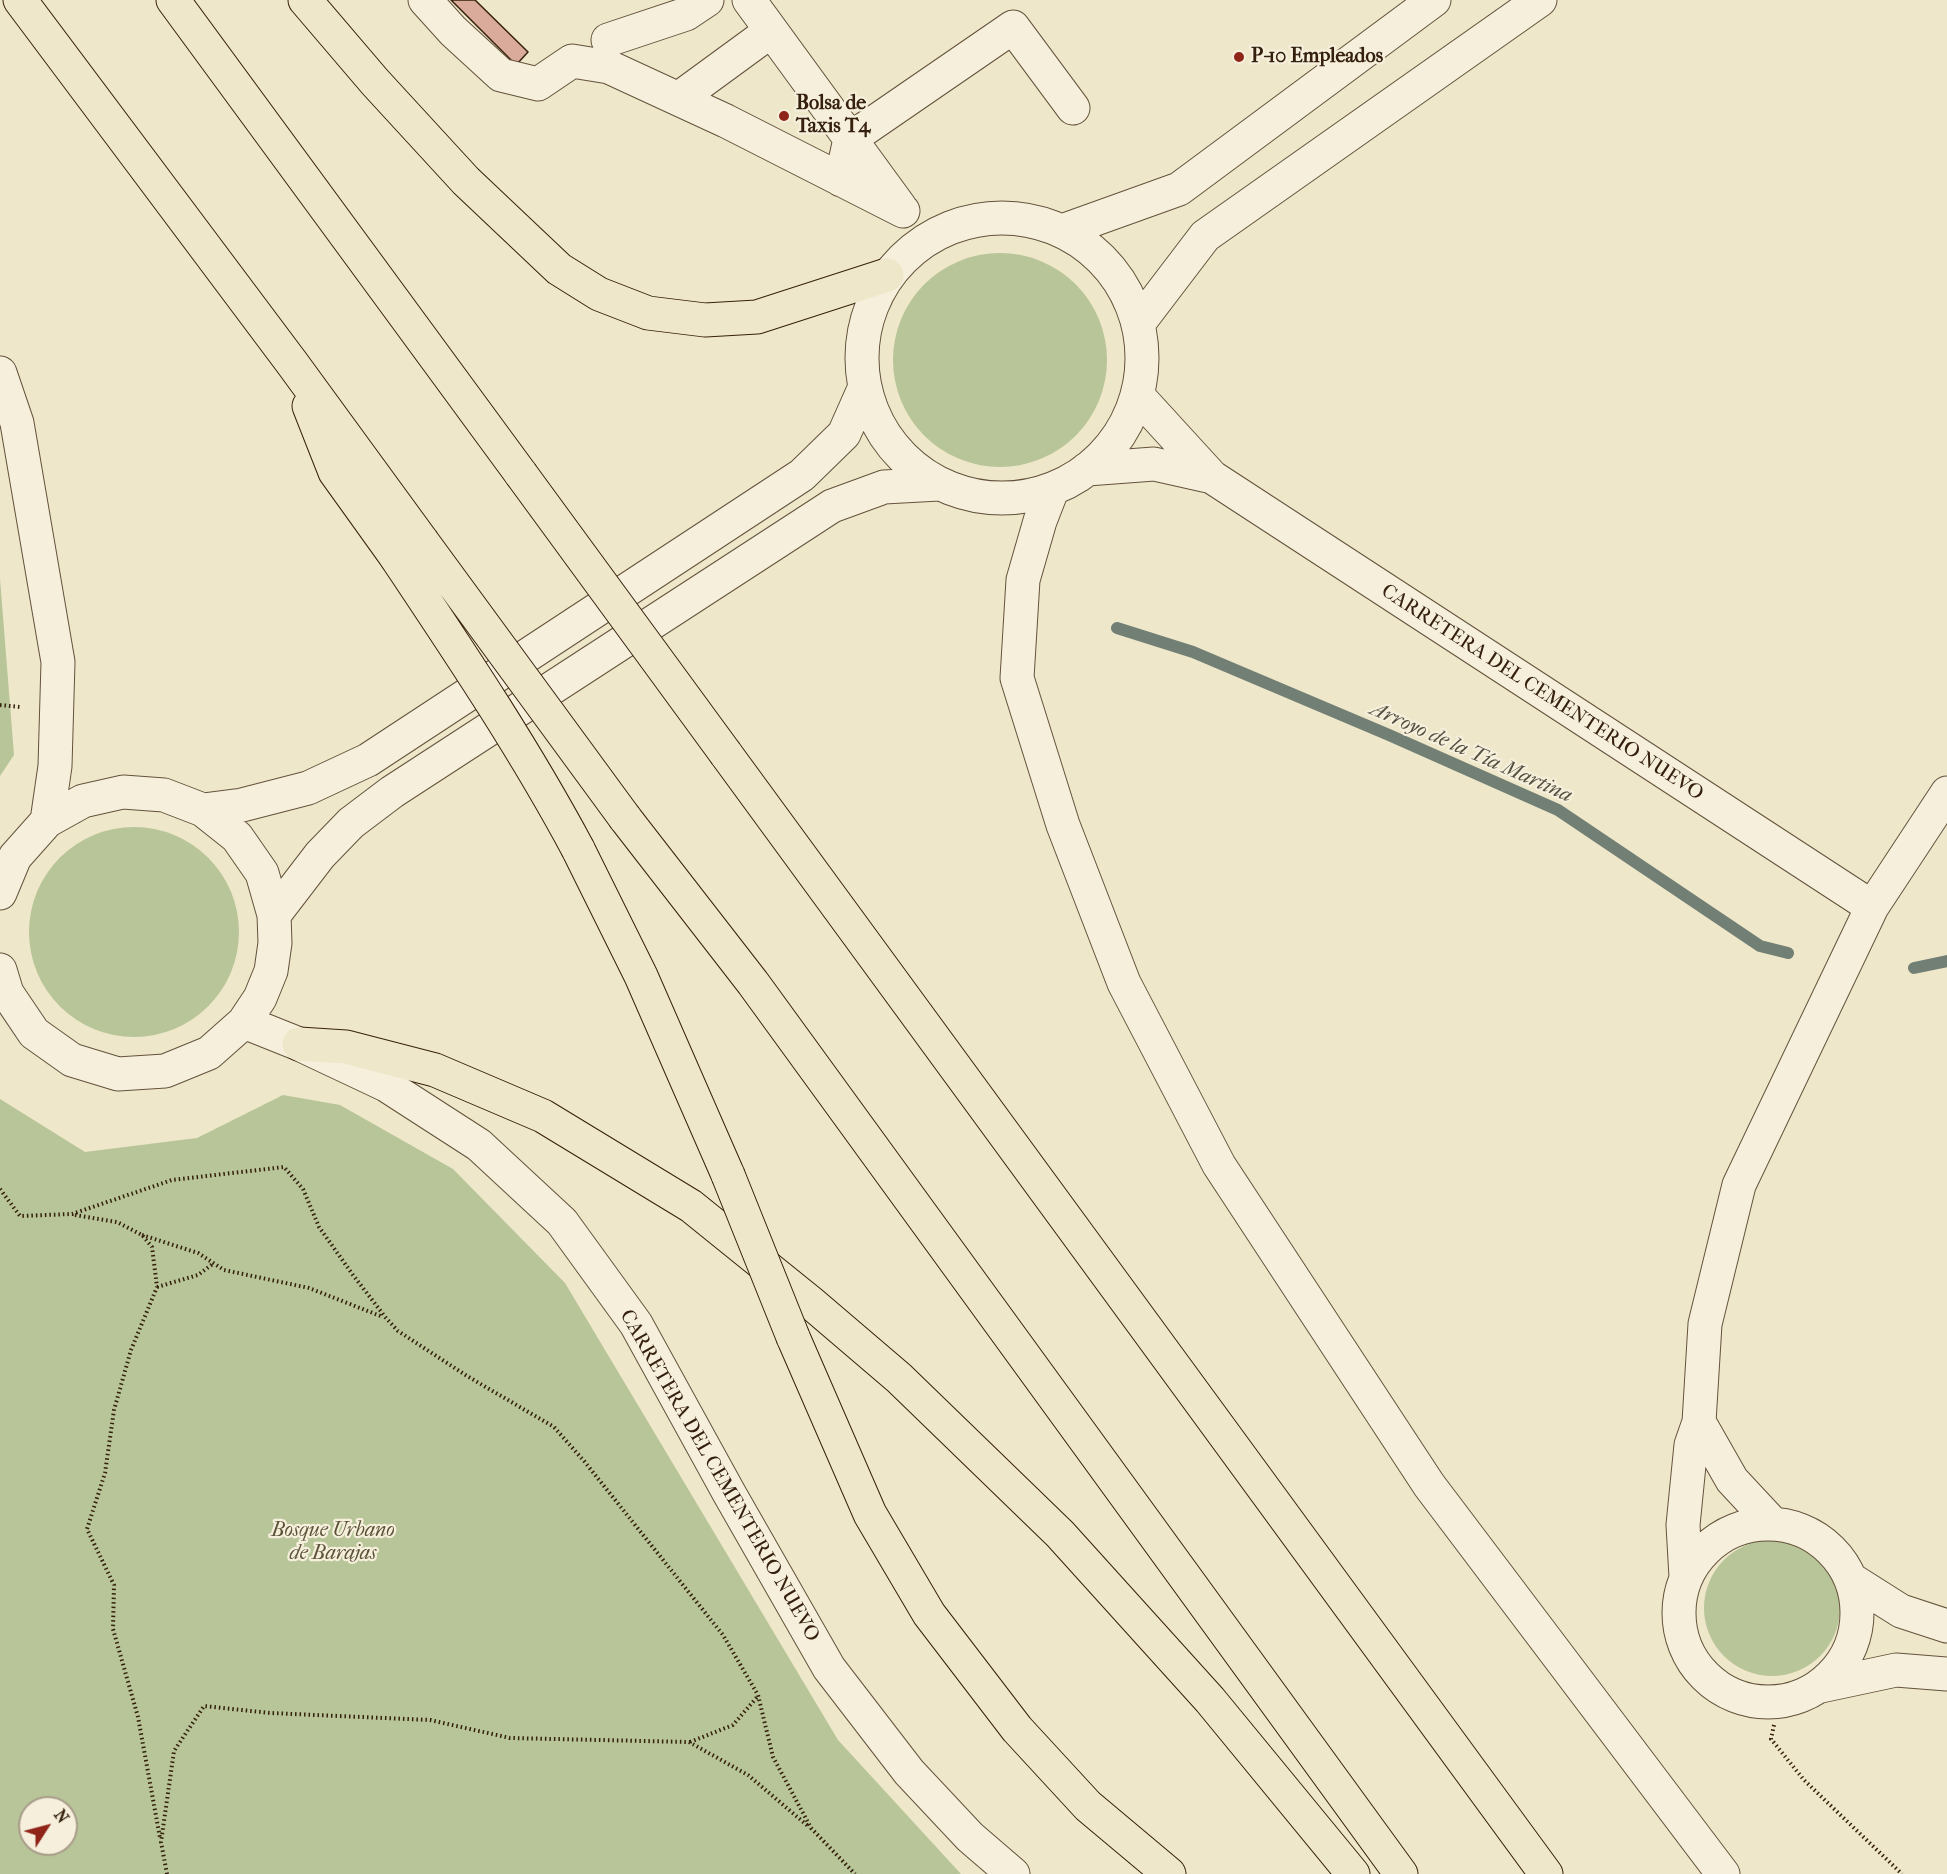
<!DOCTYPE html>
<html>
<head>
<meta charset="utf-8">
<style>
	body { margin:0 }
	#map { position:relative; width:1947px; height:1874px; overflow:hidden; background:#efe7c9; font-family:"IM FELL French Canon",serif }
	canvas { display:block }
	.north { position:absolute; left:18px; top:1796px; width:60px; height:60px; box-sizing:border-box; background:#f5efdc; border:2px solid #a89c89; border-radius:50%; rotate:54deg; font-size:16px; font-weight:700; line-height:24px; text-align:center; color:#35200d }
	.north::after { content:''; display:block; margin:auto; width:21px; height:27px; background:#8f2418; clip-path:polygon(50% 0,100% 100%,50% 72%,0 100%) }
</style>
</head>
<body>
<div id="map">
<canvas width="1947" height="1874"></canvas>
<div class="north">N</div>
</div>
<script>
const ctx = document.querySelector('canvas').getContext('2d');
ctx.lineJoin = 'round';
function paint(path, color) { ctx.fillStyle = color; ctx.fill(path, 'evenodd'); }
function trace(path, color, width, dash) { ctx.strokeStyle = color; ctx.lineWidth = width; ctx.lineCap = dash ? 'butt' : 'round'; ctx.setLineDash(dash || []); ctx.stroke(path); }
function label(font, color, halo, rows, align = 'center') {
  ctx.font = font + ' "IM FELL French Canon",serif'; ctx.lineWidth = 4.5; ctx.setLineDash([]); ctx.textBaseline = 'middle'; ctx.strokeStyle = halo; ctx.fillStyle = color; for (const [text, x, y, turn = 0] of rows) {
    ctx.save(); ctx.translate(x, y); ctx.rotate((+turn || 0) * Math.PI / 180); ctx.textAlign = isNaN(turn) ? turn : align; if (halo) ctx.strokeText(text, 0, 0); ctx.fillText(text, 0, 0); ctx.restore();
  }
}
paint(new Path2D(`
	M893 360a107 107 0 1 1 214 0a107 107 0 1 1-214 0Z
	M0 579 14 755 0 776Z
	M29 932a105 105 0 1 1 210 0a105 105 0 1 1-210 0Z
	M283 1095 340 1105 453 1169 565 1283 838 1740 961 1874H0V1099L85 1152 197 1138ZM30 1808H66V1844H30Z
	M1704 1608a68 68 0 1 1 136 0a68 68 0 1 1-136 0Z`), '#b7c598');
trace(new Path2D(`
	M1117 628 1193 652 1389 735 1558 810 1760 946 1788 953
	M1914 968 1947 961`), '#727f75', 12);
const building = new Path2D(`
	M451 0H475L528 52 516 65Z`);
paint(building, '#daab9a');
trace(building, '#35200d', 1.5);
const minor = new Path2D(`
	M425 0 453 31 501 75 538 84 572 61 609 67 726 121 903 211
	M749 0 900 207
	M608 40 686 14 707 0
	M678 99 771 31
	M841 180 850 139 1013 27 1073 108
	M862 358a140 140 0 1 1 280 0a140 140 0 1 1-280 0Z
	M1062 231 1179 189 1434 0
	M1138 324 1205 236 1540 0
	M0 373 17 423 58 662 55 766 47 821
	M1137 395 1212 477 1872 907
	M1087 469 1154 464 1212 477
	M1052 490 1040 521 1023 580 1017 678 1063 825 1124 983 1219 1165 1429 1485 1723 1874
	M203 810 242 805 308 788 368 760 802 475 844 434 864 389
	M0 893 15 857 47 821 83 801 123 792 164 795 203 810 237 837 262 873 274 915 275 943 271 971 260 998 244 1022 209 1053 165 1071 118 1074 72 1060 34 1033 7 993 0 970
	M274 915 320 855 351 823 392 792 832 506 884 487 939 484
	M244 1022 299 1044 386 1085 479 1145 562 1222 636 1324 729 1493 829 1668 909 1772 970 1837 1013 1874
	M1699 1422 1732 1480 1773 1524
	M1679 1613a89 89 0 1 1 178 0a89 89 0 1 1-178 0Z
	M1686 1577 1683 1525 1691 1445 1699 1422 1705 1324 1739 1185 1872 907 1947 793
	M1852 1580 1901 1611 1947 1626
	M1821 1686 1896 1670 1947 1674`);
const highway = new Path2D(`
	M20 0 292 363 422 541
	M173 0 521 474
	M305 0 375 82 466 181 559 269 599 294 648 313 705 320 757 317 887 275
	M309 406 335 472 396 557
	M726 754 1546 1874
	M625 818 753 983 1401 1874
	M578 849 641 976 728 1175
	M299 1044 346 1047 435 1070 543 1116 691 1206 810 1302 899 1378 1060 1534 1210 1700 1353 1874
	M793 1337 870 1514 929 1614 1017 1729 1088 1806 1169 1874`);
trace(minor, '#64523c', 35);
trace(highway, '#35200d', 35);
trace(new Path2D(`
	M0 705 20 707
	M0 1189 20 1216 72 1214 172 1180 284 1167 303 1189 319 1227 353 1275 386 1318 398 1331 467 1376 554 1427 584 1461 723 1635 758 1695 773 1757 811 1828 855 1874
	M75 1215 117 1222 142 1235 152 1247 157 1287 131 1350 114 1410 105 1473 87 1529 114 1585 113 1629 138 1717 160 1838
	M142 1235 198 1253 224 1270 309 1288 383 1317
	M157 1287 198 1275 214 1263
	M1774 1725 1771 1739 1804 1780 1902 1874
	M690 1742 733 1725 758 1696
	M167 1874 161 1842 174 1751 204 1706 270 1713 430 1720 510 1738 689 1742 748 1775 808 1826`), '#35200d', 4, [1.5, 3]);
trace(minor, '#f5efdc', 33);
trace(highway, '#efe7c9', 33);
const highwayBridge = new Path2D(`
	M521 474 726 754
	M422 541 625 818
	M396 557C460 653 524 748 578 849
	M728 1175 793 1337`);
trace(highwayBridge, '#35200d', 35, []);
trace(highwayBridge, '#efe7c9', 33);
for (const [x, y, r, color] of [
	[1239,57,6,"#8f2418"],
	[784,116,6,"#8f2418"]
]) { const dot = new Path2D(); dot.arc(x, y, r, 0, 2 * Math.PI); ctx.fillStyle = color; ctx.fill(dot); trace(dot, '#f5efdc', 2); }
label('bold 20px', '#35200d', '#f5efdc', [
	["P-10 Empleados",1251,57],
	["Bolsa de",796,104],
	["Taxis T4",796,127]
], 'left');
label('20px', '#35200d', '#f5efdc', [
	["CARRETERA DEL CEMENTERIO NUEVO",1542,693,33],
	["CARRETERA DEL CEMENTERIO NUEVO",719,1476,60]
]);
label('italic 20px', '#5c5237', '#f5efdc', [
	["Bosque Urbano",333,1531],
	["de Barajas",333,1554]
]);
label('italic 21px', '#535041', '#f5efdc', [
	["Arroyo de la Tía Martina",1471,753,24]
]);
</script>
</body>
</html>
